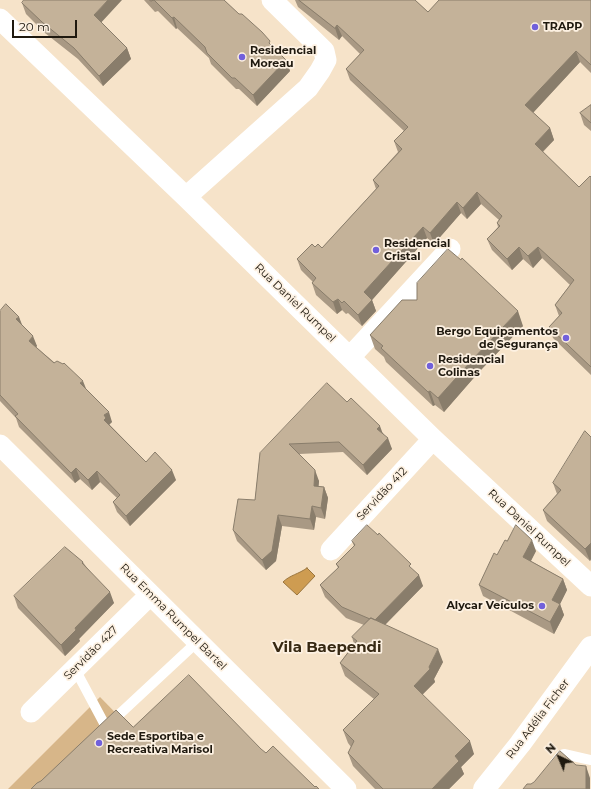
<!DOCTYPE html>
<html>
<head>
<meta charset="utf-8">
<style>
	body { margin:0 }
	#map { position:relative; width:591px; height:789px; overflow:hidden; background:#f6e3c9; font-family:Montserrat,sans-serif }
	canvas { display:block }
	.north { position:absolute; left:539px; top:737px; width:40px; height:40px; -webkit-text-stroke:3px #fdf1e2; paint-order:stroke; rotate:316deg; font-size:11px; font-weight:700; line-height:16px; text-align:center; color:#1f190f }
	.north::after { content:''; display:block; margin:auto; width:14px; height:18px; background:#1f190f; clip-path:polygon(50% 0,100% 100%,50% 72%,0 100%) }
	.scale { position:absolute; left:12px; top:20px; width:65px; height:18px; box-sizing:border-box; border:2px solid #1f190f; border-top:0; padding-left:5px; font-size:12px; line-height:14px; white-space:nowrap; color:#1f190f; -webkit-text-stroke:3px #fdf1e2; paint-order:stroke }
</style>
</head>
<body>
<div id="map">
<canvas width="591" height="789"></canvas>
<div class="north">N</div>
<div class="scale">20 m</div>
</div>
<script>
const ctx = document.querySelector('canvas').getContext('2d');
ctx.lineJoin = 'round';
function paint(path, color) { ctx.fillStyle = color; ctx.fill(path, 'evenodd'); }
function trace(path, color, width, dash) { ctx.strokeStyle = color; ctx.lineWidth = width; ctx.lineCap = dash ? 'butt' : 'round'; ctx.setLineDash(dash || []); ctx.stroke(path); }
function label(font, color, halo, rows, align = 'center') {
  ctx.font = font + ' Montserrat,sans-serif'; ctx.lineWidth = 3.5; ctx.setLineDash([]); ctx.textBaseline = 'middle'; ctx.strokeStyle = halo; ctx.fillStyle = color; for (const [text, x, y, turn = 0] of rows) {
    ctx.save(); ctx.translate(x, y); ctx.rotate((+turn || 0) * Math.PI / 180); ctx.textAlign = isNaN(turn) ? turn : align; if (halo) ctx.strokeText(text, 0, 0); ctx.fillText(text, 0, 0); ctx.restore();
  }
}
paint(new Path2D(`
	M100 697 190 789H8Z`), '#d7b689');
const water = new Path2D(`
	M307 568 315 576 297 595 283 582C290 575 299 574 307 568Z`);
paint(water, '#ce9c51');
trace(water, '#9a753d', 1);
trace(new Path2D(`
	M75 669 106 727
	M111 722 197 642
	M555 763 561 755 564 754 591 760`), '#fff', 10);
trace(new Path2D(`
	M0 19 186 197 433 439 591 586
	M186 197 308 88 320 71 326 60 324 51 272 0
	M350 357 450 249
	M0 445 346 789
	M331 550 433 439
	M31 712 150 595`), '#fff', 21);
trace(new Path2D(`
	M484 789 520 744 591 647`), '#fff', 22);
paint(new Path2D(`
	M144 0H224L286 60 290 71 257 106 239 89H236L211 64 209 58 177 28 176 29 158 11 155 12Z
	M295 0H415L428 12 591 0V73L580 62 533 113 550 128 554 140 543 152 579 187 591 177V375L553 338 549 327 559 316 555 305 570 285 542 258 533 268 523 259 512 270 492 250 487 239 498 227 497 223 499 220 481 204 467 219 461 213 434 244 427 238 372 300 376 311 362 326 348 313 346 314 342 310 337 314 316 295 312 283 313 282 301 270 297 259 315 247 322 248 376 189 373 180 398 152 394 141 404 131 350 80 346 69 360 54 342 36 339 40 298 7Z
	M22 3 101 22 127 48 131 59 103 86 78 59 45 33 26 14Z
	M591 105V131L584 125 580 113Z
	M0 311 19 317 21 324 37 346 36 347 86 389 112 422 109 424 146 462 176 480 130 526 117 512 113 502 117 498 100 482 92 490 80 479 75 483 19 427 16 418 0 401Z
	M523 326 478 373 444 412 435 405 433 406 386 362 384 357 375 349 370 335Z
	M347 402 383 433 392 449 367 475 343 452 299 454 319 481 318 486 324 487 328 498 325 519 316 517 314 530 282 526 276 561 266 570 237 541 233 530 255 500 260 453Z
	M591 437V559L590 561 547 521 543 510 557 494 553 483Z
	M352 541 413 570 423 586 385 625 443 662 434 679 435 682 422 695 474 754 461 767 464 774 449 789H375L353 766 348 753 351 747 348 743 343 730 374 699 345 676 340 663 354 644 352 637 364 625 346 618 325 597 320 585 338 568 336 564 354 546Z
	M536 551 531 561 563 579 567 590 560 604 564 615 554 634 483 596 479 585 497 555Z
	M83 562 85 565 114 603 79 639 80 641 65 656 18 608 14 596Z`), '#a99984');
paint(new Path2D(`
	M108 0H122L98 26 94 15Z
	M174 17 177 28 176 29 172 18Z
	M337 25 342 36 339 40 335 28Z
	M127 48 131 59 103 86 99 76Z
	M576 51 580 62 529 117 525 105Z
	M286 60 290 71 257 106 253 95Z
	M550 128 554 140 539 155 535 144Z
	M477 192 481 204 467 219 463 208Z
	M457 202 461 213 434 244 430 233Z
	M423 227 427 238 372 300 376 311 362 326 358 315 364 292Z
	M519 247 523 259 512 270 507 259Z
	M538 247 542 258 533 268 528 256Z
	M338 299 342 310 337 314 333 302Z
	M518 311 523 326 478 373 444 412 438 398 473 359Z
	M19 317 23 327 16 319Z
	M33 336 37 346 33 351 29 341Z
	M83 381 87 391 80 383Z
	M430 391 435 405 433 406 428 392Z
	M109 412 112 422 109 425 104 420V415Z
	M380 426 384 437 377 429Z
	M388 438 392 449 367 475 363 465Z
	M76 468 80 479 75 483 71 473Z
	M172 470 176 480 130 526 126 516Z
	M315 470 319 481 318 496 314 486Z
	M97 471 100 482 92 490 88 480Z
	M324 487 328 498 325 519 321 508Z
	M312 506 316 517 314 530 310 519Z
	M278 515 282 526 276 561 266 570 262 560Z
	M532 540 536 551 527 568 523 557Z
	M591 543V559L590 561 585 549Z
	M419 575 423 586 378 632 374 621Z
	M563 579 567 590 560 604 564 615 554 634 550 622 552 600Z
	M110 592 114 603 79 639 80 641 65 656 61 645 75 628Z
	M438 649 443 662 434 679 435 682 418 699 414 686 429 667Z
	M470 741 474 754 461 767 464 774 449 789H432L455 756Z
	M586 766 590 778V789H586Z`), '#897d6b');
const building = new Path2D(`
	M24 0H108L94 15 127 48 99 76 74 48 42 22 22 3Z
	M150 0H224L239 14H242L262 32 270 41 269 43 286 60 253 95 235 78H232L207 53 205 47 174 17 172 18 154 0 151 1Z
	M299 0H415L428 12 439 0H591V65L576 51 525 105 550 128 535 144 579 187 590 176 591 177V367L549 327 562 313 555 305 574 280 538 247 528 256 519 247 507 259 487 239 500 226 497 223 502 216 477 192 463 208 457 202 430 233 423 227 364 292 372 300 358 315 344 301 342 303 338 299 333 302 312 283 316 278 297 259 312 244 315 247 318 244 322 248 379 186 373 180 402 149 394 141 408 127 346 69 364 50 337 25 335 28Z
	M591 105V123L580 113Z
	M448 249 461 260 462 258 518 311 473 359 438 398 430 391 428 392 381 348 383 346 370 335 402 300H417V283Z
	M6 304 19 317 16 319 33 336 29 341 54 363 57 361 63 364 64 363 83 381 80 383 109 412 104 415 106 418 104 420 146 462 155 452 172 470 126 516 113 502 120 495 97 471 88 480 76 468 71 473 15 416 18 414 0 395V311Z
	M327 383 347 402 351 398 380 426 377 429 388 438 363 465 339 442 289 444 315 470 314 486 324 487 321 508 312 506 310 519 278 515 272 551 262 560 233 530 238 499 255 500 260 453Z
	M585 431 591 437V543L585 549 543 510 561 490 553 483Z
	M367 525 378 535 379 533 411 564 409 566 419 575 375 620 371 618 370 619 342 607 320 585 339 567 336 564 355 545 352 541Z
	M516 525 532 540 523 557 563 579 552 600 560 604 550 622 479 585 494 553 497 555 505 540 507 541Z
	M65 547 83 562 82 563 110 592 75 628 76 630 61 645 14 596Z
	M371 618 438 649 429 667 430 669 414 686 470 741 455 756 459 761 432 789H383L348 753 354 741 343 730 379 694 340 663 357 641 352 637Z
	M189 675 261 749 266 753 273 746 315 787 316 786 319 789H31L37 783 41 781 116 710 133 727Z
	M560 751 576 765 586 766V789H523L527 784H531L534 782Z`);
paint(building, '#c4b299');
trace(building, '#897d6b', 1);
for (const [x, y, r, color] of [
	[535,27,4,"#7160db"],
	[242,57,4,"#7160db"],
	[376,250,4,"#7160db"],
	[566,338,4,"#7160db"],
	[430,366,4,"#7160db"],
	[542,606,4,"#7160db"],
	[99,743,4,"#7160db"]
]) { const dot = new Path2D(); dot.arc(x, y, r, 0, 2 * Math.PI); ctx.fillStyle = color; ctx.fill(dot); trace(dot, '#fdf1e2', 1.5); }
label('bold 11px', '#1f190f', '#fdf1e2', [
	["TRAPP",543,27],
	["Residencial",250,51],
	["Moreau",250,64],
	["Residencial",384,244],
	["Cristal",384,257],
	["Bergo Equipamentos",558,332,"right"],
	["de Segurança",558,345,"right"],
	["Residencial",438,360],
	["Colinas",438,373],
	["Alycar Veículos",534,606,"right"],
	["Sede Esportiba e",107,737],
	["Recreativa Marisol",107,750]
], 'left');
label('11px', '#1f190f', '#fdf1e2', [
	["Rua Daniel Rumpel",295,303,44],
	["Servidão 412",382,494,-47],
	["Rua Daniel Rumpel",529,528,43],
	["Rua Emma Rumpel Bartel",173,617,45],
	["Servidão 427",91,653,-45],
	["Rua Adélia Ficher",538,719,-53]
]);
label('bold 15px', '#372913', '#fdf1e2', [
	["Vila Baependi",327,648]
]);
</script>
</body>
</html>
